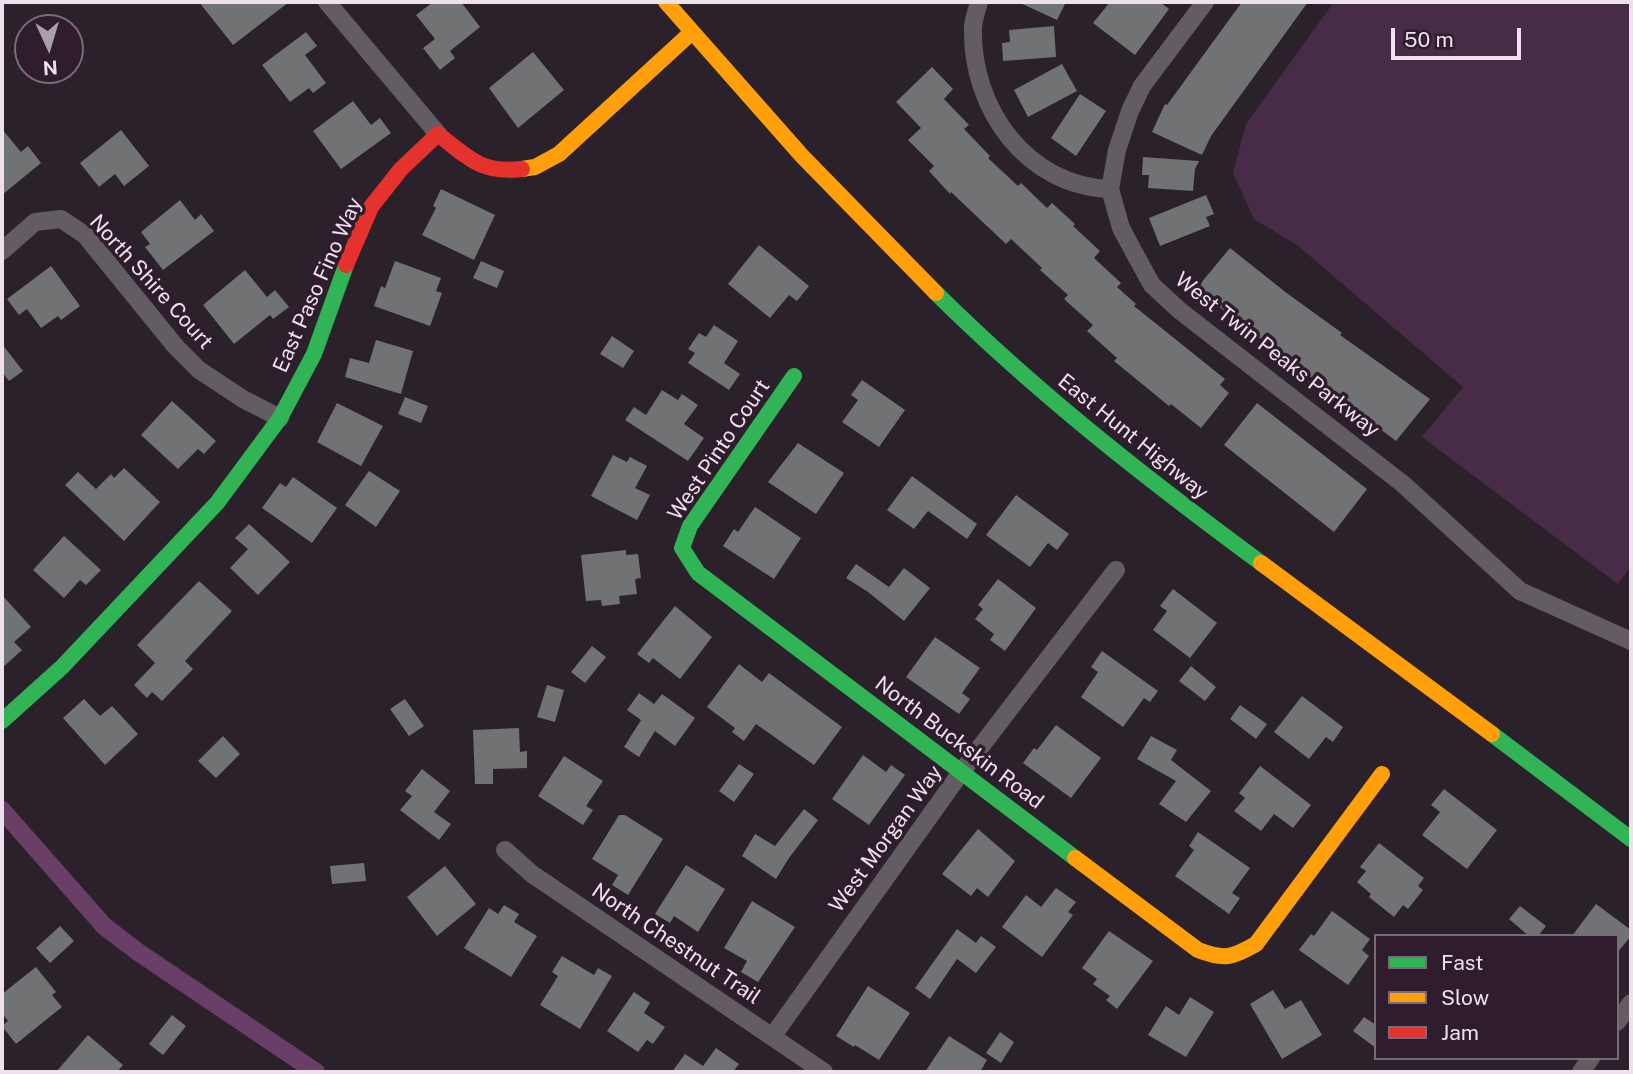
<!DOCTYPE html>
<html>
<head>
<meta charset="utf-8">
<style>
	body { margin:0 }
	#map { position:relative; width:1633px; height:1074px; overflow:hidden; background:#2b212a; font-family:"Public Sans",sans-serif }
	canvas { display:block }
	.frame { position:absolute; inset:0; border:4px solid #eee1ed; pointer-events:none }
	.legend { position:absolute; left:1374px; top:934px; width:245px; height:126px; box-sizing:border-box; background:#2f1d2e; border:2px solid #7b6b7a; margin:0; padding:9px 12px; list-style:none; font-size:21px; color:#eee1ed }
	.legend li { display:flex; align-items:center; gap:14px; height:35px }
	.legend b { width:35px; border:2px solid #7b6b7a }
	.north { position:absolute; left:14px; top:14px; width:70px; height:70px; box-sizing:border-box; background:#2f1d2e; border:2px solid #7b6b7a; border-radius:50%; rotate:176deg; font-size:19px; font-weight:700; line-height:28px; text-align:center; color:#eee1ed }
	.north::after { content:''; display:block; margin:auto; width:24px; height:32px; background:#aa9ea9; clip-path:polygon(50% 0,100% 100%,50% 72%,0 100%) }
	.scale { position:absolute; left:1391px; top:28px; width:130px; height:32px; box-sizing:border-box; border:4px solid #eee1ed; border-top:0; padding-left:9px; font-size:21px; line-height:24px; white-space:nowrap; color:#eee1ed; -webkit-text-stroke:5px #2f1d2e; paint-order:stroke }
</style>
</head>
<body>
<div id="map">
<canvas width="1633" height="1074"></canvas>
<div class="frame"></div>
<ul class="legend">
<li><b style="height:9px;background:#30b455"></b>Fast</li>
<li><b style="height:9px;background:#ff9f0a"></b>Slow</li>
<li><b style="height:9px;background:#e5322d"></b>Jam</li>
</ul>
<div class="north">N</div>
<div class="scale">50 m</div>
</div>
<script>
const ctx = document.querySelector('canvas').getContext('2d');
ctx.lineJoin = 'round';
function paint(path, color) { ctx.fillStyle = color; ctx.fill(path, 'evenodd'); }
function trace(path, color, width, dash) { ctx.strokeStyle = color; ctx.lineWidth = width; ctx.lineCap = dash ? 'butt' : 'round'; ctx.setLineDash(dash || []); ctx.stroke(path); }
function label(font, color, halo, rows, align = 'center') {
  ctx.font = font + ' "Public Sans",sans-serif'; ctx.lineWidth = 7; ctx.setLineDash([]); ctx.textBaseline = 'middle'; ctx.strokeStyle = halo; ctx.fillStyle = color; for (const [text, x, y, turn = 0] of rows) {
    ctx.save(); ctx.translate(x, y); ctx.rotate((+turn || 0) * Math.PI / 180); ctx.textAlign = isNaN(turn) ? turn : align; if (halo) ctx.strokeText(text, 0, 0); ctx.fillText(text, 0, 0); ctx.restore();
  }
}
paint(new Path2D(`
	M1334 2H1631V566L1618 584 1422 437 1463 387 1297 245 1254 219 1233 173 1246 124Z`), '#482b47');
trace(new Path2D(`
	M2 810 104 926 138 952 316 1072`), '#693f67', 18);
paint(new Path2D(`
	M199 2H289L233 45Z
	M433 2H461L480 27 450 51 455 58 440 70 423 48 435 39 416 15Z
	M1018 2H1066L1057 20Z
	M1110 2H1160L1169 9 1135 55 1093 23Z
	M1242 2H1308L1211 136 1202 155 1152 132 1165 104 1167 105Z
	M1054 26 1056 57 1003 61 1002 43 1010 42 1009 30Z
	M306 32 317 46 305 55 326 83 313 93 309 88 290 102 262 65Z
	M533 52 564 90 518 128 489 88Z
	M1062 64 1077 91 1028 117 1014 90Z
	M932 67 953 89 944 99 969 125 964 129 990 156 988 158 1018 186 1021 183 1047 208 1052 203 1075 224 1073 226 1100 251 1094 258 1121 283 1117 287 1136 304 1134 306 1225 379 1220 385 1229 393 1201 428 1171 404 1169 406 1114 361 1117 358 1087 331 1093 325 1064 299 1068 295 1040 270 1042 268 1011 239 1006 244 951 192 950 194 929 171 934 166 908 140 921 128 896 102Z
	M1080 94 1106 111 1076 156 1051 138Z
	M353 101 371 125 380 118 391 133 341 169 313 131Z
	M2 129 21 152 28 146 41 163 2 195Z
	M121 130 149 166 124 186 115 174 99 187 80 163Z
	M1143 157 1199 161 1195 169 1193 191 1148 188 1149 175H1142Z
	M441 189 495 215 474 260 422 235 436 208 433 206Z
	M1206 195 1214 214 1206 217 1210 226 1160 246 1149 218Z
	M180 200 195 220 201 214 214 231 163 270 145 247 150 244 141 232Z
	M759 245 809 286 797 301 789 295 770 318 728 284Z
	M1230 248 1288 294 1342 333 1340 335 1430 399 1396 441 1371 422 1373 420 1309 376 1196 289Z
	M395 261 441 278 436 291 442 293 430 326 374 306 381 286 385 288Z
	M481 261 504 271 497 288 473 278Z
	M51 266 80 306 61 320 58 316 41 328 27 309 19 315 7 299Z
	M245 270 267 297 275 290 289 307 273 319 270 315 234 344 203 305Z
	M714 325 738 341 724 363 740 374 729 390 688 363 695 353 688 349 699 333 706 337Z
	M612 336 634 351 623 368 600 354Z
	M376 340 413 351 401 394 345 377 350 358 369 363Z
	M2 344 23 371 9 381 2 372Z
	M862 380 905 410 879 447 842 422 858 400 851 395Z
	M662 390 678 400 682 394 698 405 684 424 704 438 688 461 625 420 634 407 646 415Z
	M405 397 428 406 421 423 398 414Z
	M172 401 216 441 204 454 198 449 178 469 141 435Z
	M337 403 383 426 361 466 317 442Z
	M1257 403 1367 489 1334 532 1224 445Z
	M798 443 844 473 816 514 768 482Z
	M613 455 627 462 630 457 647 466 635 488 650 495 637 520 591 496Z
	M124 468 160 502 124 541 65 485 78 472 96 489 111 474 114 478Z
	M369 471 400 491 376 527 345 505Z
	M912 476 977 524 967 539 928 511 914 529 887 510Z
	M293 477 337 508 312 543 262 508 280 483 286 487Z
	M1016 495 1069 534 1057 550 1048 543 1030 567 986 535Z
	M755 507 801 538 774 579 723 546 734 529 738 532Z
	M249 524 290 562 258 595 230 568 248 549 235 538Z
	M64 536 101 570 86 585 80 580 64 598 33 570Z
	M626 550V555L638 554 641 578 635 579 637 594 619 596 620 604 602 606 601 600 586 601 581 555Z
	M856 564 889 587 904 568 930 588 904 621 868 592 846 578Z
	M998 579 1036 608 1005 651 990 640 994 634 975 619 983 609 978 605Z
	M199 581 232 611 185 661 193 669 162 701 152 692 147 698 134 685 155 663 137 645Z
	M1173 589 1217 623 1190 658 1153 630 1167 611 1160 606Z
	M2 595 31 627 14 642 22 650 2 668Z
	M675 606 712 637 680 679 653 658 649 663 637 654Z
	M935 637 980 668 962 693 970 699 959 714 906 677Z
	M592 646 606 657 585 683 571 672Z
	M1102 651 1158 691 1150 702 1144 698 1123 727 1081 697 1098 672 1091 667Z
	M739 664 762 682 769 673 842 727 814 765 756 724 744 741 732 732 735 728 707 707Z
	M1191 666 1216 687 1205 701 1179 681Z
	M547 685 564 690 555 722 537 717Z
	M639 693 654 704 662 694 695 718 675 746 655 731 639 757 624 747 641 720 627 710Z
	M1302 696 1343 727 1333 742 1326 737 1309 759 1274 732Z
	M84 699 100 716 112 706 138 734 105 765 63 718Z
	M405 699 424 726 409 736 390 709Z
	M1240 705 1267 724 1256 739 1230 719Z
	M1056 725 1101 758 1071 798 1023 763 1034 748 1037 750Z
	M519 728 520 752 527 751V768L493 769V784H475L473 730Z
	M223 736 240 754 216 778 198 761Z
	M1151 736 1177 750 1171 760 1211 791 1186 822 1159 804 1176 781 1137 759Z
	M863 755 886 772 891 765 905 775 869 825 832 799Z
	M564 756 603 781 586 806 593 810 583 825 538 796Z
	M739 764 754 774 734 802 719 791Z
	M1260 766 1311 805 1293 828 1274 814 1261 831 1234 811 1245 798 1239 793Z
	M422 769 450 791 434 812 451 824 439 840 400 810 412 796 405 791Z
	M1444 789 1497 830 1467 869 1422 835 1440 812 1431 805Z
	M804 809 818 820 789 858 776 879 742 856 755 834 775 846Z
	M619 815H625L663 839 628 895 612 885 618 875 592 859Z
	M978 829 1015 861 988 897 977 888 971 896 942 874Z
	M1198 832 1250 868 1232 893 1240 898 1229 914 1175 876 1194 850 1189 846Z
	M1379 843 1424 878 1418 886 1423 890 1408 909 1403 905 1394 917 1369 897 1371 894 1357 882 1366 871 1360 867Z
	M364 863 366 881 332 884 330 866Z
	M686 865 725 889 698 932 674 916 670 923 655 914Z
	M445 866 476 904 437 936 407 897Z
	M1056 888 1076 902 1068 912 1073 915 1042 957 1002 927 1026 895 1041 907Z
	M752 901 795 927 758 982 741 972 747 961 724 948Z
	M1596 904 1631 930V936L1617 953V936H1572Z
	M504 905 519 914 514 922 537 936 511 977 464 948 489 908 498 914Z
	M1520 906 1546 926 1538 936H1529L1509 919Z
	M1332 911 1370 939 1362 950 1369 956 1348 985 1299 950 1311 934 1314 936Z
	M60 926 74 941 50 963 36 948Z
	M957 929 976 943 981 936 996 947 976 973 957 959 930 999 915 988Z
	M1109 931 1153 961 1117 1009 1106 1000 1110 996 1093 984 1097 979 1082 968Z
	M562 956 594 975 598 968 612 976 580 1029 540 1005 558 976 552 972Z
	M36 967 56 992 52 995 62 1007 16 1044 2 1026 8 1021 2 1013V994Z
	M868 986 910 1013 879 1060 855 1045 854 1047 836 1036Z
	M1273 990 1285 1009 1301 1000 1322 1035 1282 1059 1250 1004Z
	M634 992 650 1003 644 1013 665 1027 653 1044 647 1040 638 1052 607 1031Z
	M1190 997 1214 1012 1186 1057 1148 1035 1166 1006 1179 1015Z
	M172 1015 186 1026 163 1055 149 1044Z
	M1364 1017 1376 1025V1048L1353 1031Z
	M1000 1032 1014 1042 1001 1063 986 1053Z
	M88 1035 123 1065 117 1072H56Z
	M949 1036 987 1060 980 1072H925Z
	M716 1048 739 1064 733 1072H672L685 1054 703 1066Z`), '#717273');
trace(new Path2D(`
	M327 2 438 134
	M979 2C977 10 973 20 973 28 971 109 1027 186 1110 189
	M1205 2 1142 86 1130 111 1117 150 1110 189 1121 228 1136 256 1152 285 1179 310 1403 484 1520 591 1631 641
	M2 251 35 222 61 219 85 235 176 347 199 370 243 399 280 418
	M505 850 532 874 824 1072
	M1617 1022 1631 1003
	M772 1037 962 771 1116 570
	M1581 1072 1591 1058`), '#645c63', 18);
trace(new Path2D(`
	M936 293C1037 393 1147 479 1261 563
	M794 376 690 526 682 548 698 573 1075 858
	M2 721 62 667 217 503 280 418 314 354 346 265
	M1492 734 1631 839`), '#30b455', 16);
trace(new Path2D(`
	M666 2 802 156 936 293
	M522 169 535 167 559 154 692 32
	M1261 563 1492 734
	M1075 858 1198 950C1224 960 1232 958 1256 944L1382 774`), '#ff9f0a', 16);
trace(new Path2D(`
	M346 265 371 207 401 169 438 134C467 157 481 174 522 169`), '#e5322d', 16);
label('21px', '#eee1ed', '#2f1d2e', [
	["North Shire Court",151,282,48],
	["East Paso Fino Way",318,285,-66],
	["West Twin Peaks Parkway",1277,355,38],
	["East Hunt Highway",1133,437,39],
	["West Pinto Court",719,450,-56],
	["North Buckskin Road",959,743,37],
	["West Morgan Way",886,839,-54],
	["North Chestnut Trail",676,944,34]
]);
</script>
</body>
</html>
